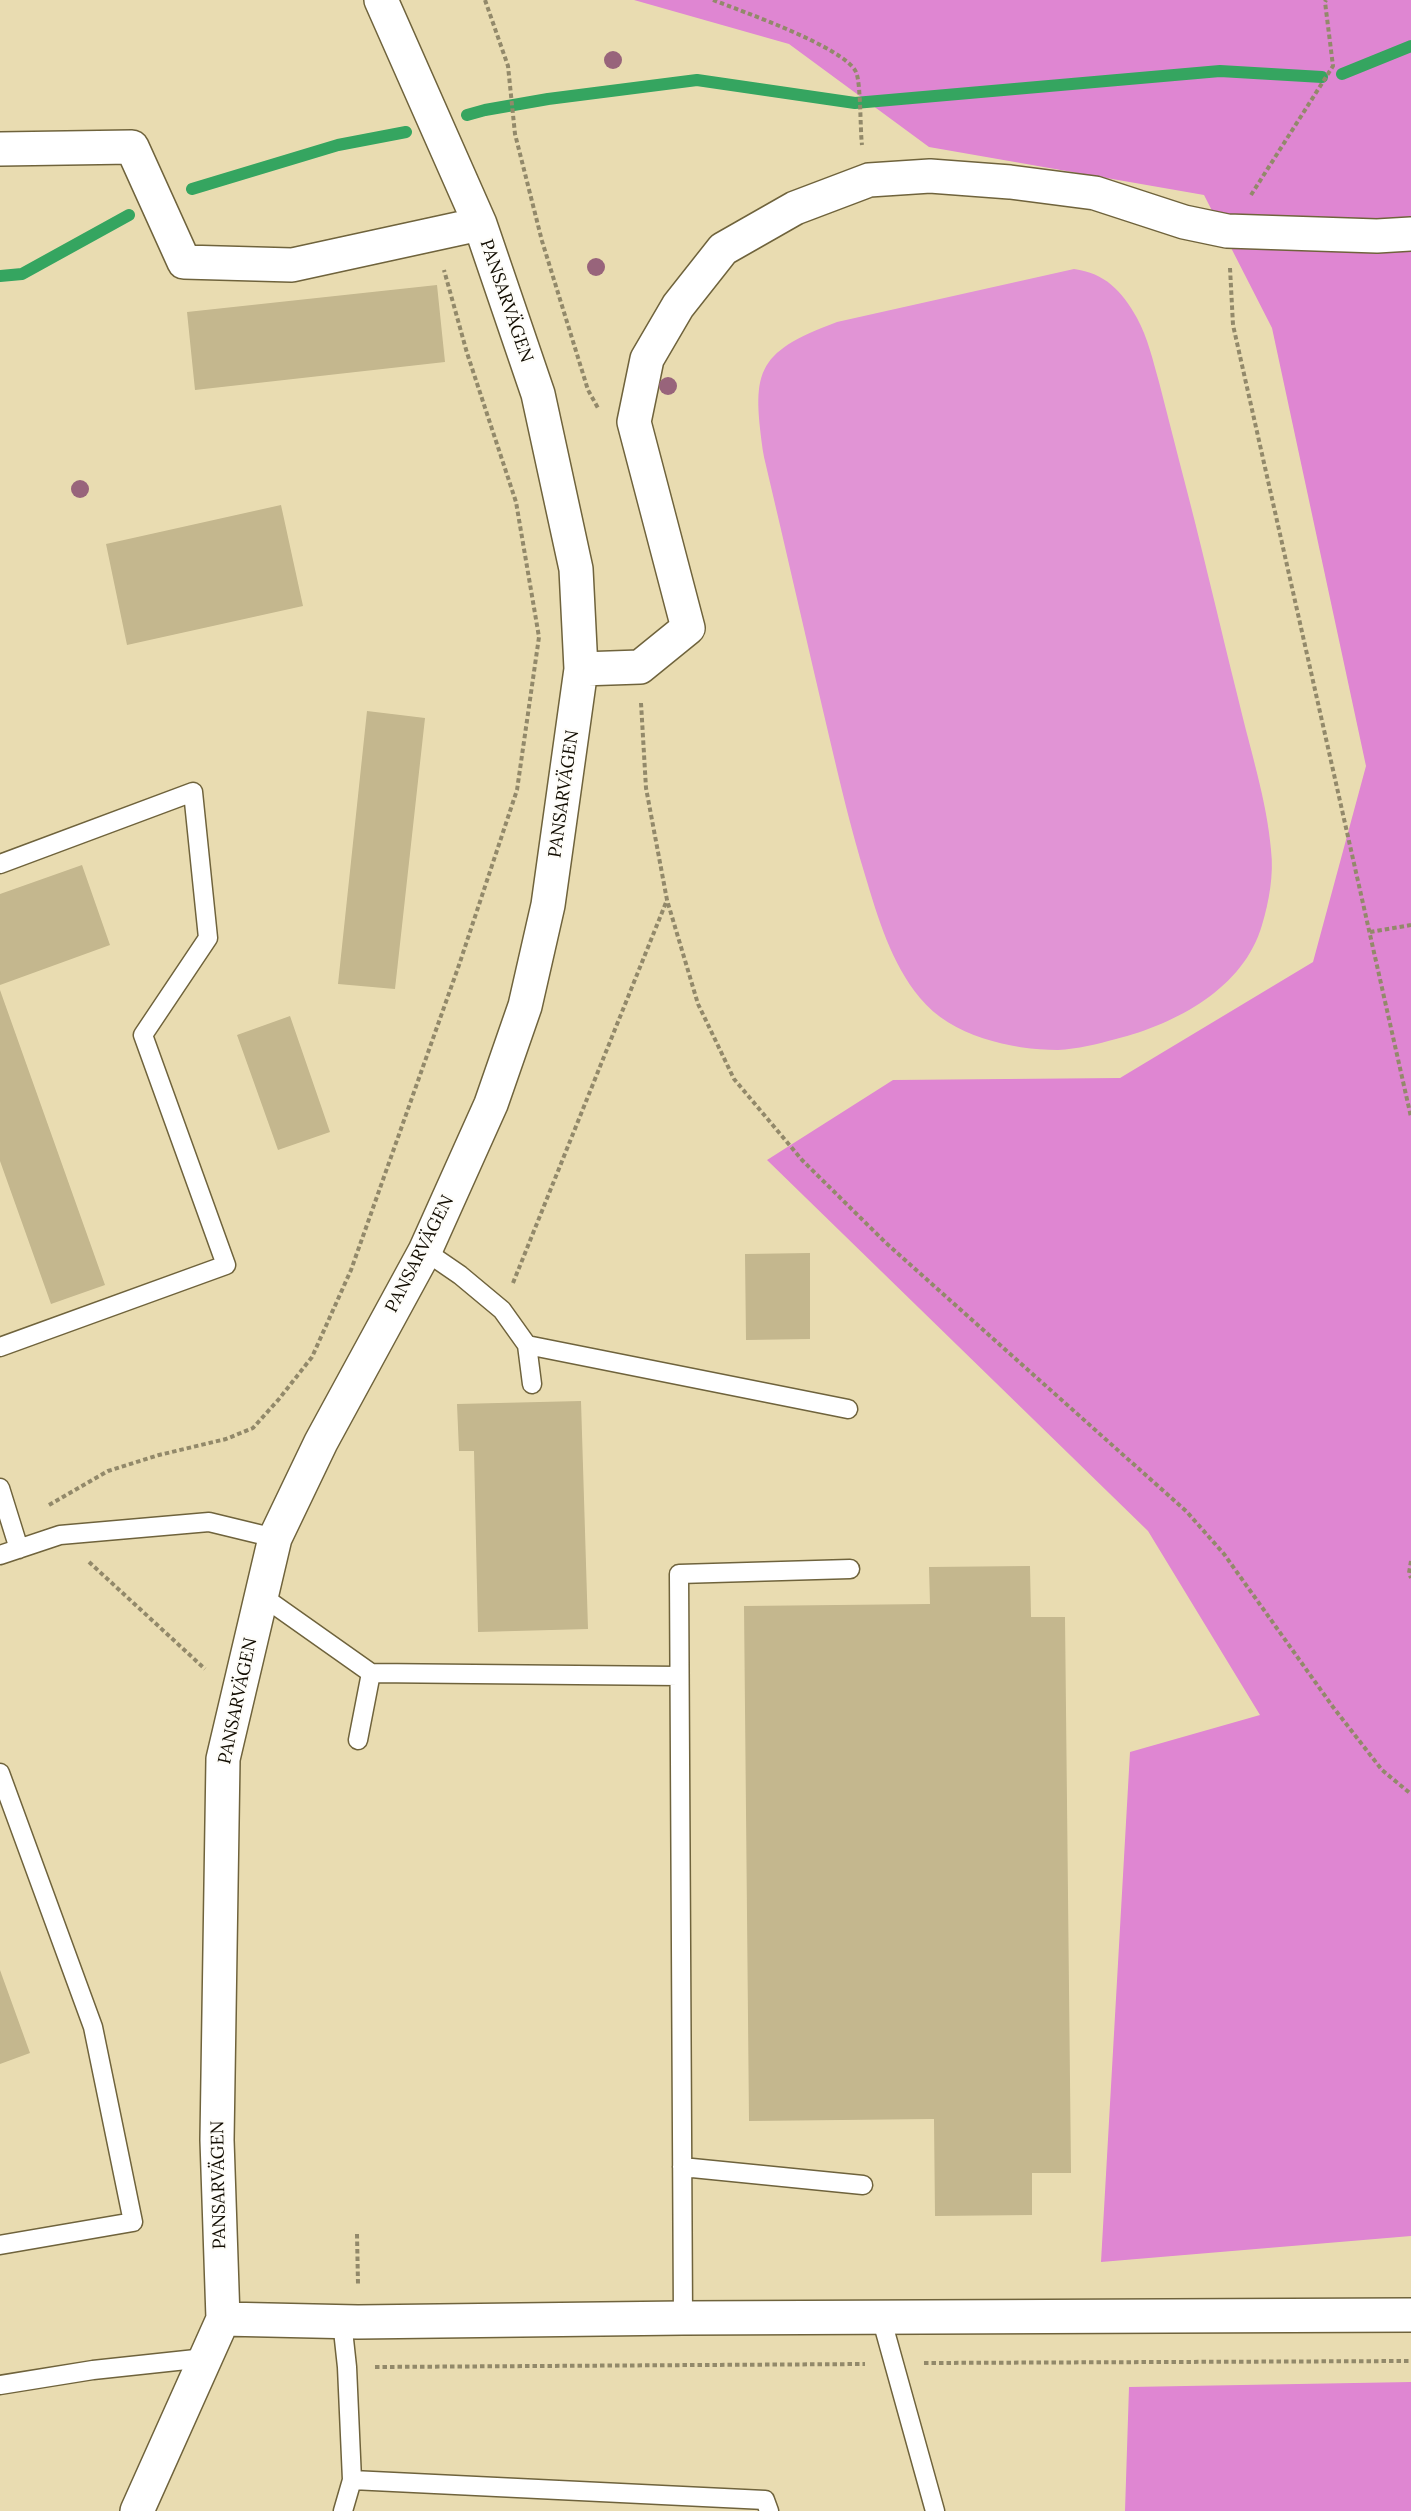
<!DOCTYPE html>
<html>
<head>
<meta charset="utf-8">
<style>
	body { margin:0 }
	canvas { display:block; background:#e9dcb1 }
</style>
</head>
<body>
<canvas width="1411" height="2511"></canvas>
<script>
const ctx = document.querySelector('canvas').getContext('2d');
ctx.lineJoin = 'round';
function paint(path, color) { ctx.fillStyle = color; ctx.fill(path, 'evenodd'); }
function trace(path, color, width, dash) { ctx.strokeStyle = color; ctx.lineWidth = width; ctx.lineCap = dash ? 'butt' : 'round'; ctx.setLineDash(dash || []); ctx.stroke(path); }
function label(font, color, halo, rows, align = 'center') {
  ctx.font = font + ' Lora,serif'; ctx.lineWidth = 4.5; ctx.setLineDash([]); ctx.textBaseline = 'middle'; ctx.strokeStyle = halo; ctx.fillStyle = color; for (const [text, x, y, turn = 0] of rows) {
    ctx.save(); ctx.translate(x, y); ctx.rotate((+turn || 0) * Math.PI / 180); ctx.textAlign = isNaN(turn) ? turn : align; if (halo) ctx.strokeText(text, 0, 0); ctx.fillText(text, 0, 0); ctx.restore();
  }
}
paint(new Path2D(`
	M1074 269C1105 273 1122 291 1137 318 1148 338 1153 361 1159 382 1166 409 1173 437 1180 464 1201 543 1219 622 1239 702 1250 749 1267 801 1271 850 1274 874 1269 902 1262 925 1244 988 1176 1024 1116 1039 1098 1044 1077 1049 1058 1050 1011 1050 951 1036 920 998 891 963 878 918 865 875 851 829 840 783 829 736 807 643 786 550 764 457 752 373 753 353 837 322Z`), '#e194d5');
paint(new Path2D(`
	M634 0H1411V2236L1101 2262 1130 1752 1260 1715 1148 1531 767 1160 893 1080 1120 1078 1313 962 1366 766 1272 328 1204 195 929 147 789 44Z
	M1411 2382V2511H1125L1129 2387Z`), '#df86d2');
trace(new Path2D(`
	M1342 74 1411 46
	M467 115 485 110 548 99 697 80 855 103 1220 71 1322 77
	M192 189 338 145 406 132
	M0 276 22 274 129 215`), '#35a560', 12);
paint(new Path2D(`
	M437 285 445 362 195 390 187 312Z
	M281 505 303 606 127 645 106 544Z
	M367 711 425 718 395 989 338 984Z
	M82 865 110 945 0 985V894Z
	M0 990 105 1285 51 1304 0 1161Z
	M290 1016 330 1132 278 1150 237 1035Z
	M810 1253V1339L746 1340 745 1254Z
	M581 1401 588 1629 478 1632 474 1451H459L457 1404Z
	M1030 1566 1031 1617H1065L1071 2173H1032V2215L935 2216 934 2119 749 2121 744 1606 930 1604 929 1567Z
	M0 1970 30 2053 0 2064Z`), '#c4b78e');
const service = new Path2D(`
	M0 864 193 792 208 938 143 1035 226 1265 0 1347
	M425 1251 460 1275 502 1310 527 1345 532 1384
	M527 1345 848 1409
	M0 1488 19 1549
	M0 1555 60 1535 209 1522 275 1538
	M262 1596 371 1673 679 1676
	M358 1740 371 1673
	M0 1773 93 2027 133 2222 0 2245
	M682 2167 863 2185
	M881 2317 935 2511
	M683 2318 679 1574 850 1569
	M342 2321 347 2367 352 2480 343 2511
	M0 2385 93 2370 205 2358
	M352 2480 765 2500 769 2511`);
const minor = new Path2D(`
	M0 149 132 147 184 262 292 265 480 224
	M581 669 640 667 688 628 634 422 647 359 678 306 723 249 795 208 869 180 930 176 1010 182 1095 193 1184 222 1227 231 1377 236 1411 234
	M223 2319 358 2322 683 2318 1411 2315
	M137 2511 223 2319 217 2140 223 1759 275 1538 321 1442 425 1251 491 1104 525 1006 548 905 581 669 576 569 538 394 480 224 381 0`);
trace(service, '#6f633c', 21);
trace(minor, '#6f633c', 36);
trace(new Path2D(`
	M485 0 508 66 515 134 542 241 588 390 598 408
	M713 0C741 11 844 47 856 72 861 83 860 129 862 145
	M1251 195 1333 66 1325 2 1326 0
	M1230 268 1233 325 1411 1117
	M641 703 646 788 667 900 698 1004 734 1079 802 1160 885 1242 1187 1512 1224 1554 1333 1707 1382 1770 1411 1794
	M1370 932 1411 925
	M513 1283 667 900
	M49 1505 108 1471 159 1455 226 1439 253 1428 279 1399 312 1357 351 1270 459 965 517 790 539 637 516 502 467 353 444 270
	M1411 1561 1409 1573 1411 1578
	M89 1562 205 1669
	M357 2234 358 2284
	M924 2363 1411 2361
	M375 2367 865 2364`), '#92896a', 4, [4.5, 3]);
trace(service, '#fff', 18);
trace(minor, '#fff', 33);
ctx.fillStyle = '#98647b';
for (const [x, y] of [
	[613,60],
	[596,267],
	[668,386],
	[80,489]
]) { ctx.beginPath(); ctx.arc(x, y, 9, 0, 2 * Math.PI); ctx.fill(); }
label('18px', '#110c01', '#fefdf9', [
	["PANSARVÄGEN",506,301,71],
	["PANSARVÄGEN",564,794,-82],
	["PANSARVÄGEN",420,1254,-63],
	["PANSARVÄGEN",238,1701,-78],
	["PANSARVÄGEN",219,2185,-91]
]);
</script>
</body>
</html>
